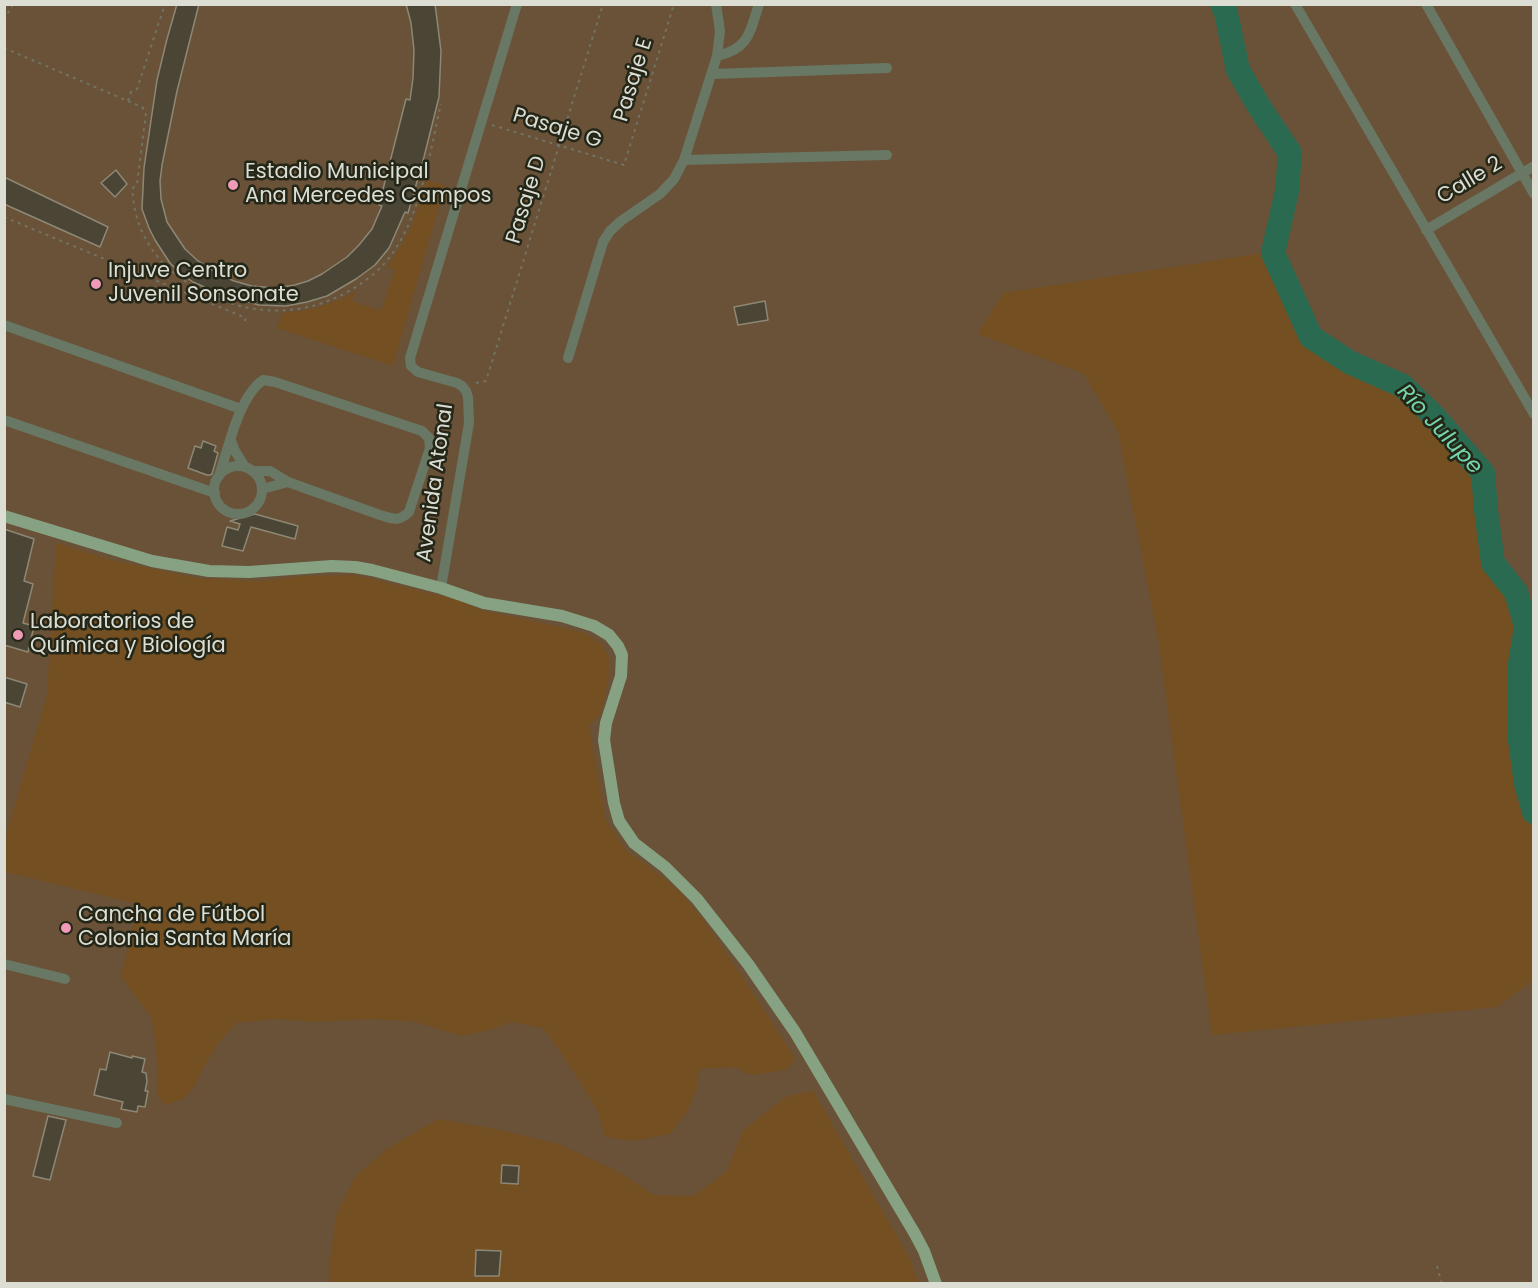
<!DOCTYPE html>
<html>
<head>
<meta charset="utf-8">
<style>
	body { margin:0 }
	#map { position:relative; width:1538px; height:1288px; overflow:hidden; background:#2e3121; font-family:Poppins,sans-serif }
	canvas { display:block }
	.frame { position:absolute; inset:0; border:6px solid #dcded4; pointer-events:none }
</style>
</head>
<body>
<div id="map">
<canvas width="1538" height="1288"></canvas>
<div class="frame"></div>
</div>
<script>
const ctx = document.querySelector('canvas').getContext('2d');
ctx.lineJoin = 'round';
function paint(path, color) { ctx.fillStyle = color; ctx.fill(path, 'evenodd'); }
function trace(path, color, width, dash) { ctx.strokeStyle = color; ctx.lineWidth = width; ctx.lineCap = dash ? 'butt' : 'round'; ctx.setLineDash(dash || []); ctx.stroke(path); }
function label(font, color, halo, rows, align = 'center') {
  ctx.font = font + ' Poppins,sans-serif'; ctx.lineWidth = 5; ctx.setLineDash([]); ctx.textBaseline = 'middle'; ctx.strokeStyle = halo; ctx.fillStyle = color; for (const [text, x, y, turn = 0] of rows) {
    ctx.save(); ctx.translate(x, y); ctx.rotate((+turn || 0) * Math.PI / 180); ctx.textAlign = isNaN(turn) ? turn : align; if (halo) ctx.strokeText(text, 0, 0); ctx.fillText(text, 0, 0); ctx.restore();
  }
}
paint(new Path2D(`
	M5 5H1533V1283H5Z`), '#6a5238');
paint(new Path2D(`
	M426 180 445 185 393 366 277 328 282 313C308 311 335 305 356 290L352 301 381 311 395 270 386 267 397 252 412 226Z
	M1264 253 1306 343 1402 392 1475 473 1489 566 1517 595 1521 627 1511 676 1516 744 1530 819 1533 829V980L1497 1007 1212 1035 1158 638 1118 432 1084 374 978 334 1003 293Z
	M56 543 112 560 196 578 258 581 304 576 356 575 461 601 480 610 548 624 584 633 601 643 609 657V677L601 714 589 726 606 820 627 852 646 864 678 890 703 919 745 981 795 1058 788 1069 768 1073 749 1075 735 1067 699 1069 697 1086 688 1111 670 1134 635 1141 605 1137 597 1109 561 1053 543 1028 511 1022 490 1030 461 1036 412 1021 368 1019 318 1022 274 1019 236 1023 217 1045 204 1066 195 1086 183 1099 165 1105 158 1095 156 1044 151 1017 121 977 138 904 5 872V839L47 695Z
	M813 1091 910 1258 919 1283 331 1284 329 1268 336 1216 355 1177 387 1149 438 1119 500 1130 558 1144 614 1169 654 1195 694 1196 727 1171 743 1130 787 1096Z`), '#744f22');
trace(new Path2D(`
	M1222 4 1226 13 1238 70 1260 108 1290 153 1287 191 1273 253 1311 337 1349 362 1403 386 1434 416 1483 473 1486 510 1493 563 1516 592 1526 627 1519 670V733L1526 784 1534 812`), '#2a6a51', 24);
const building = new Path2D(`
	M177 4H199L177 91 162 165 160 181 161 199 167 222 185 249 198 261 220 275 234 281 252 286 275 288 295 285 308 281 322 274 347 257 359 245 372 229 382 206 379 205 406 99 410 100 413 78 414 50 411 23 406 4H435L441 51 439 97 424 157 408 213 405 212 389 248 375 265 356 279 327 296 307 302 286 306 259 305 220 294 193 282 179 272 170 263 155 240 149 228 142 209 144 168 157 80 167 39Z
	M116 170 127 184 115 197 101 183Z
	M4 177 108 227 100 247 4 204Z
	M765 301 768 320 738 325 734 307Z
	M203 441 216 446 214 451 218 453 212 474 210 475H207L188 468 195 446 201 448Z
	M255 514 298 526 295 539 251 527 243 551 222 546 227 527 238 530 240 524 230 521Z
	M4 529 34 539 24 581 33 584 23 623 34 626 28 652 4 645Z
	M4 677 27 684 20 707 4 702Z
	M110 1052 132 1058V1056L145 1059 142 1072 146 1073 147 1082 145 1091H148L145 1107 138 1106 137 1112 121 1109 123 1102 94 1095 100 1069 106 1070Z
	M48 1116 66 1120 50 1180 33 1176Z
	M502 1165 519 1166 518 1184 501 1183Z
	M476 1250 501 1251 499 1276H475Z`);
paint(building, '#4a4534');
trace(building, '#8d8875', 1.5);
trace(new Path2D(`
	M4 20 13 4
	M4 48 142 107 146 113 137 184 132 189C134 208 137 225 147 241 157 260 173 274 191 285 245 318 306 320 359 285 367 279 376 273 383 265 420 225 429 155 441 104
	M128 101 131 92 137 89 165 4
	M492 125 624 165 674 4
	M4 217 246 318 243 325
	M476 383 486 381 603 4
	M1437 1266 1442 1284`), '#717365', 2, [3, 4.5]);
trace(new Path2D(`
	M1295 4 1534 414
	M1426 4 1534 194
	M717 56C749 49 750 32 759 4
	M712 74 887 68
	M684 160 887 155
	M1426 230 1534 166
	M4 325 241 409
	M568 358 603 242 610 231 621 221 660 194 674 179 684 160 717 56 720 31 716 4
	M4 420 215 493
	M231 440 235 451 245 467
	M214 490a24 24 0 1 1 48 0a24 24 0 1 1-48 0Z
	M219 476C229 447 238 398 263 380L275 382 422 431 429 438 430 448 409 512C398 522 394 519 380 515L288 482 270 471H252
	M262 489 288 482
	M441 588 469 423 468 397 466 391 462 386 457 383 418 372 411 366 410 358 517 4
	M4 964 65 979
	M4 1099 117 1123`), '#687865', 10);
trace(new Path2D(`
	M4 516 152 561 209 571 249 572 332 566 355 567 372 570 441 588 484 603 562 616 594 626 609 635 618 646 622 655 621 676 606 723 604 740 614 803 619 821 634 843 665 867 697 899 748 964 795 1032 915 1234 924 1251 936 1284`), '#87a283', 12);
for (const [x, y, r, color] of [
	[233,185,6,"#ef9ab7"],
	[96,284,6,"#ef9ab7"],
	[18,635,6,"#ef9ab7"],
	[66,928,6,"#ef9ab7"]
]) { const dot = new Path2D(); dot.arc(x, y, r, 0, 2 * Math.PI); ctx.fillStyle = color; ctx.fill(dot); trace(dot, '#242718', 2); }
label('21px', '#dcded4', '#242718', [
	["Pasaje E",634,80,-73],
	["Pasaje G",557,129,17],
	["Calle 2",1470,181,-31],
	["Pasaje D",527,200,-73],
	["Avenida Atonal",436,483,-82]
]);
label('21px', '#dcded4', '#242718', [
	["Estadio Municipal",245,173],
	["Ana Mercedes Campos",245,197],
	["Injuve Centro",108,272],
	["Juvenil Sonsonate",108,296],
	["Laboratorios de",30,623],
	["Química y Biología",30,647],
	["Cancha de Fútbol",78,916],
	["Colonia Santa María",78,940]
], 'left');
label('italic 22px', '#76d5ad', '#242718', [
	["Río Julupe",1439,430,47]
]);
</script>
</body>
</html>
